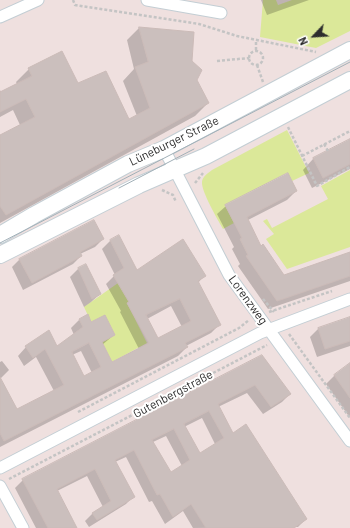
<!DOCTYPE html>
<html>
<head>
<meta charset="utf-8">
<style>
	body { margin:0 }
	#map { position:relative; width:350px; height:528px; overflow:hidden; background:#efe0df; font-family:Barlow,sans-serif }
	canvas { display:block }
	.north { position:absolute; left:294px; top:16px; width:40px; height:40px; -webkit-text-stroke:3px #fff; paint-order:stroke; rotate:245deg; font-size:11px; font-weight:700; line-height:16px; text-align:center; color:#2d2d2d }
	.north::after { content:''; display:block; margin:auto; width:14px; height:18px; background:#2d2d2d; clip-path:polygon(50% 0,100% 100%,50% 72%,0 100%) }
</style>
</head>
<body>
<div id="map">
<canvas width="350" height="528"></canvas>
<div class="north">N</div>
</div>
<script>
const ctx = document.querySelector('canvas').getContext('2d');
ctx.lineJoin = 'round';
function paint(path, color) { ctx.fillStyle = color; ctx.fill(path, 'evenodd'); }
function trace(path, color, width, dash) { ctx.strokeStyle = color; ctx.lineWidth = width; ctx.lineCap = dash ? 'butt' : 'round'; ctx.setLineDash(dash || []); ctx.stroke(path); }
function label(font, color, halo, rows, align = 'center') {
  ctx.font = font + ' Barlow,sans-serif'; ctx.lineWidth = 4; ctx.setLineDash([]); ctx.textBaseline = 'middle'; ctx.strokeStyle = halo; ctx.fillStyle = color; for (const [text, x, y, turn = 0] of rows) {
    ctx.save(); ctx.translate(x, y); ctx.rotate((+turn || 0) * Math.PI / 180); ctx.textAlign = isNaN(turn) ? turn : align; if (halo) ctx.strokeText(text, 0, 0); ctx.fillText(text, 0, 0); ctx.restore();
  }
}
paint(new Path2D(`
	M263 0H276L278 5 292 0H350V31L316 48 260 37Z
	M287 130 309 173 292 181 287 173 225 205 234 223 223 229C218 220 201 191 202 182 202 177 208 173 212 170Z
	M350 170V247L287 269 266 239 274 234 263 221 267 219 272 228 328 199 321 186Z
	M179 277 127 303 147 343 112 362 102 342 115 335 105 316 91 322 84 307 118 283Z`), '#dbe899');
paint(new Path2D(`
	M261 0H309L267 15Z
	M139 28 191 62 196 80 208 103 195 116 0 223V136L20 125 13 110 0 117V90L1 92 17 84 16 82 29 69 78 84 128 121 137 116 123 81 134 69 127 40Z
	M350 140V169L312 188 303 170 313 159Z
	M296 191 287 200 248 220 260 247 284 276 350 253V281L268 309 238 266 240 264 232 249 234 247 217 214 226 206Z
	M119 236 137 271 204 276 198 283 220 324 211 333 186 346 187 347 178 356 0 447V362L2 361 9 370 0 379 16 411 54 391 36 357 24 366 18 356 26 347 57 348 74 335 71 328 79 320 114 335 102 345 111 363 139 349 120 312 121 311 106 284 115 275 102 249 110 241ZM171 306 182 327 158 339 147 319ZM81 351 92 373 83 377 72 355Z
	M103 239 95 247 80 254 81 256 73 264 23 290 12 267 20 259Z
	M78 269 100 294 91 302 84 307 70 277Z
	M350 318V346L317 357 310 337 318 329Z
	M262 356 290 394 282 402 263 414 247 393 218 407 232 435 306 519 298 527 193 528 183 511 165 524 152 501 149 502 126 457 115 462 134 496 126 504 89 527 85 521 93 513 103 507 87 476 57 491 76 528H36L15 488 23 480ZM202 418 215 444 199 455 184 427ZM166 436 182 466 170 473 153 442Z
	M350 364V418L326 384 334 376Z`), '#0003');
const building = new Path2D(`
	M139 27 194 32 192 61 202 70 197 80 209 103 6 215 0 206V135L35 117 26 99 0 112V92L32 76 28 68 62 51 78 83 106 71 129 119 150 108 135 67 148 62Z
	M350 139V164L323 178 313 158Z
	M288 173 297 191 247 217 261 246 263 244 284 275 350 252V276L277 301 246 256 248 255 240 239 242 238 225 205Z
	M94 220 104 239 80 252 82 256 32 283 19 259Z
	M119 235 137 270 183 239 206 276 198 281 221 325 185 343 188 347 4 441 0 433V377L17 409 64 385 45 349 33 358 25 346 49 330 57 346 83 327 79 319 88 314 91 322 105 315 115 335 102 342 112 362 149 343 127 303 129 302 113 275 124 268 110 240ZM180 299 191 321 158 338 146 315ZM89 343 101 367 84 376 72 352Z
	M86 264 101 294 92 299 78 268Z
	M350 317V341L325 349 318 328Z
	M262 355 291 394 271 407 255 385 218 404 233 433 246 424 307 519 294 528H206L191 504 173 517 160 494 157 495 134 450 115 460 135 497 97 520 92 513 111 501 95 469 57 489 77 528H48L22 479ZM209 411 224 438 200 453 184 424ZM174 429 190 460 171 472 152 440Z
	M350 363V398L334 375Z`);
paint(building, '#cbbfbd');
trace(building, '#cbbbb8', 1);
const street = new Path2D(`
	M147 0 221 13
	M0 17 38 0
	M164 149 229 275 350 441
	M0 468 260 333 350 299
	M0 486 23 528`);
const secondary = new Path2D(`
	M0 235 34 215 128 164 164 149 350 50
	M0 255 139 185 206 156 350 80`);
trace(street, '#c3ced4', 13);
trace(secondary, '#c3ced4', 18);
trace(new Path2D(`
	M73 0 75 5 199 24 237 36 316 52
	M256 50V40
	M249 58a7 7 0 1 1 14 0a7 7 0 1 1-14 0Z
	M217 61 249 58
	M257 65 263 82
	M288 127 317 186 350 167
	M324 144 328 151
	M302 156 350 131
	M195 183 203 173
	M162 190 173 195 176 202
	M263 299 274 312
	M269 312 332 291
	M289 334 350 418
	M78 412 239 328 249 320
	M9 479 267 345`), '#c4c4c4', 2.5, [3, 2]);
trace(street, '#fff', 11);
trace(secondary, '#fff', 16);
trace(new Path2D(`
	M119 188 194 149
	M0 243 350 62`), '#a1b0b8', 1);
label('12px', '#2d2d2d', '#fff', [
	["Lüneburger Straße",174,141,-26],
	["Lorenzweg",248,300,54],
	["Gutenbergstraße",173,394,-28]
]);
</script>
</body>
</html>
